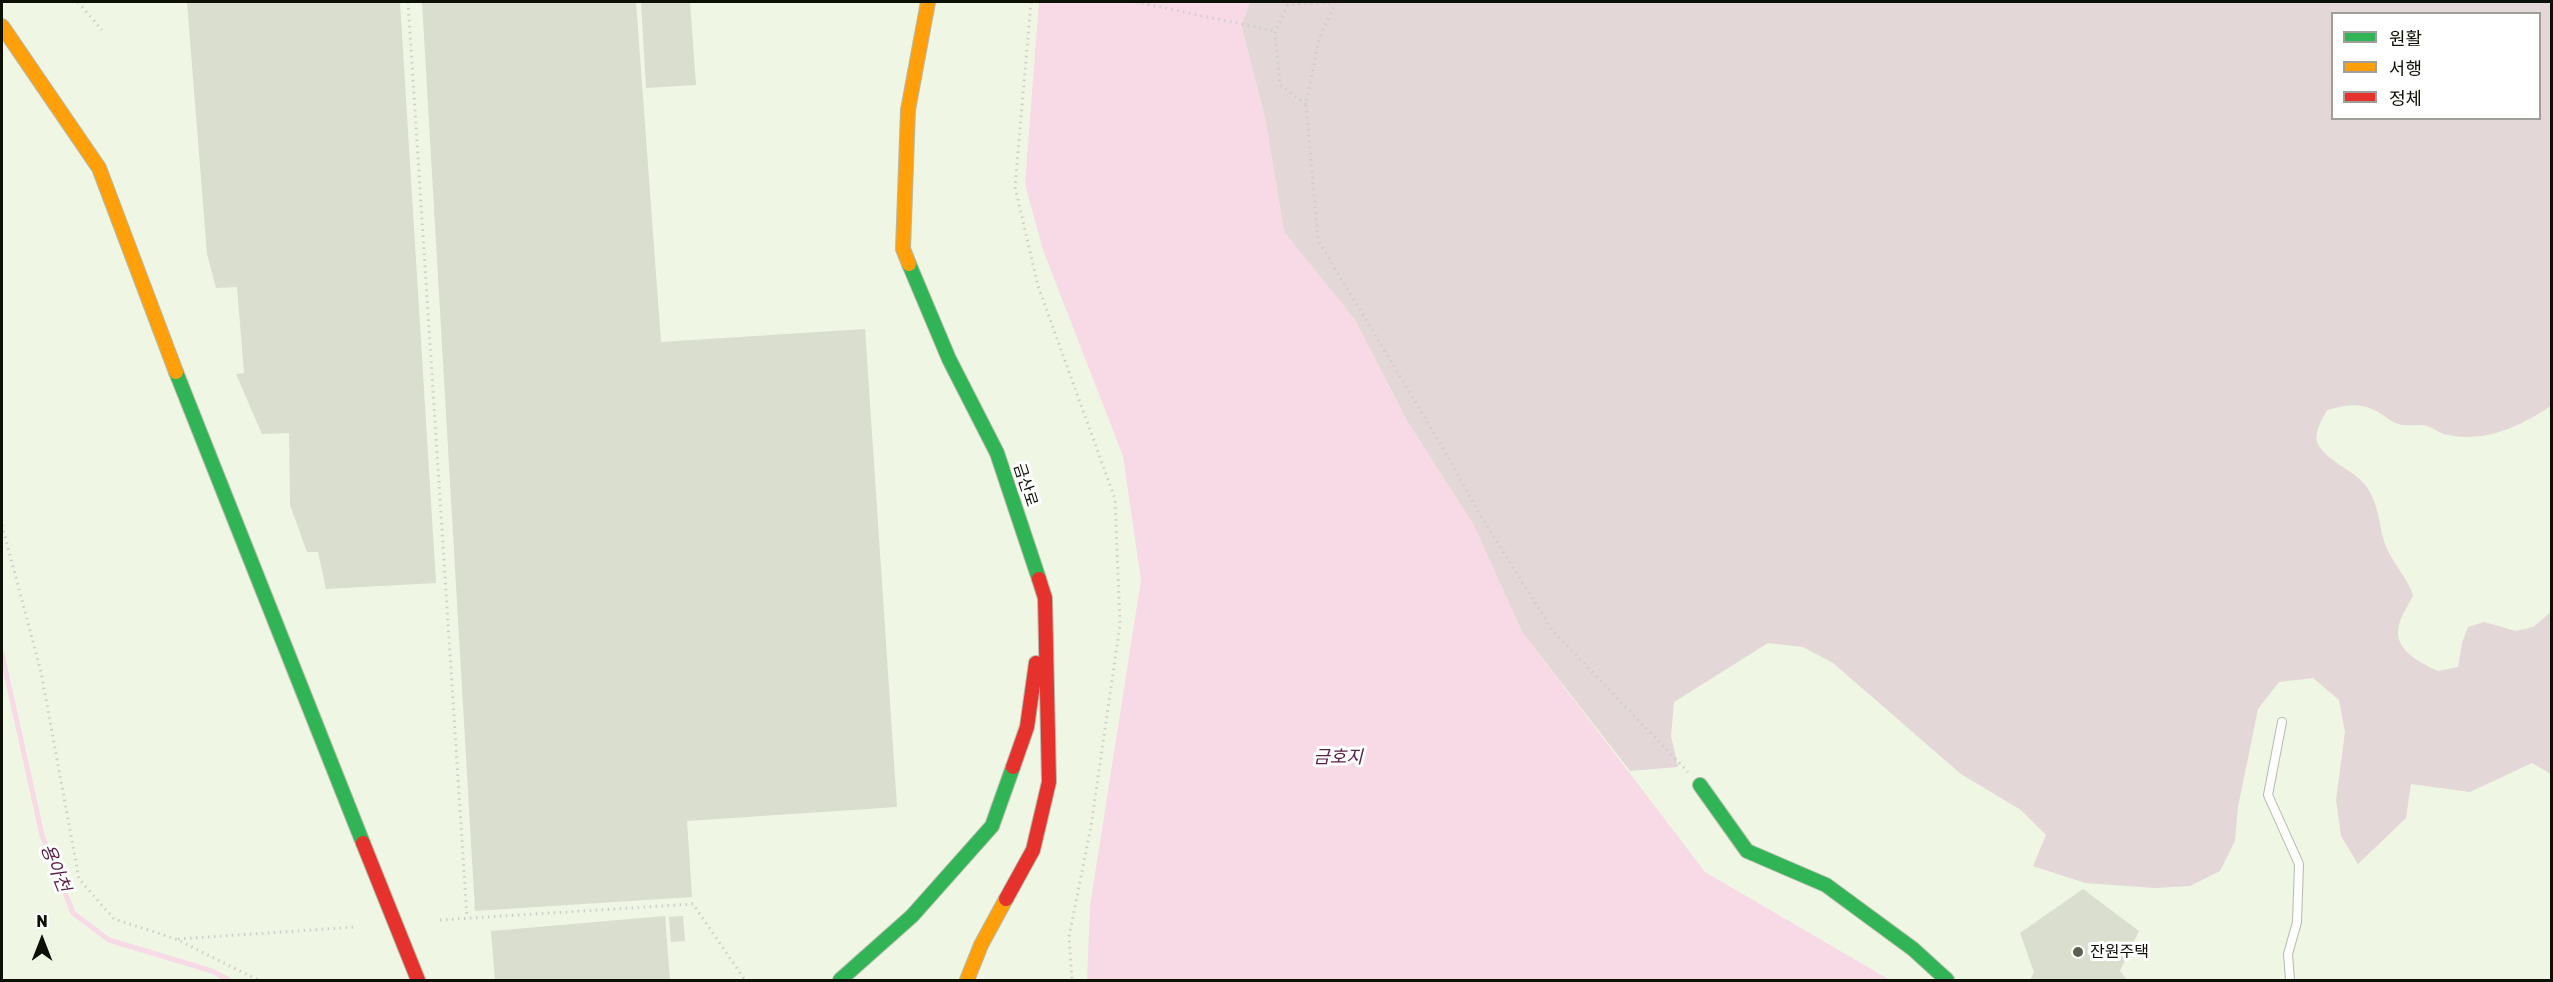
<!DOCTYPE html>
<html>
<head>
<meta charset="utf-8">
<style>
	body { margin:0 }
	#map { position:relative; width:2553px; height:982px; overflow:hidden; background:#eff6e3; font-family:Rubik,"Noto Sans KR",sans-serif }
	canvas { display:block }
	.frame { position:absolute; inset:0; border:3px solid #0c1005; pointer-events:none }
	.legend { position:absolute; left:2331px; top:12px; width:210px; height:108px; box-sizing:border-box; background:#fff; border:2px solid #9e9f9b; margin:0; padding:8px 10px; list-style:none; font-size:18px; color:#0c1005 }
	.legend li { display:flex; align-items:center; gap:12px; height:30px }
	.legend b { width:30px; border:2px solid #9e9f9b }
	.north { position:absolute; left:12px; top:910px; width:60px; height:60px; -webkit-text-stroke:4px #fff; paint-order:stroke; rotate:0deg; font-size:16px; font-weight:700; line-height:24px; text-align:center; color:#0c1005 }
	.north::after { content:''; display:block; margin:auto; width:21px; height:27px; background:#0c1005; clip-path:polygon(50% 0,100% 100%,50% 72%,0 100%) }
</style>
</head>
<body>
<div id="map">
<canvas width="2553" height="982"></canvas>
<div class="frame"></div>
<ul class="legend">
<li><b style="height:8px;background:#30b455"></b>원활</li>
<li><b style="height:8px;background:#ff9f0a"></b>서행</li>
<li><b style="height:8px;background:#e5322d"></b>정체</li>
</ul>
<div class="north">N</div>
</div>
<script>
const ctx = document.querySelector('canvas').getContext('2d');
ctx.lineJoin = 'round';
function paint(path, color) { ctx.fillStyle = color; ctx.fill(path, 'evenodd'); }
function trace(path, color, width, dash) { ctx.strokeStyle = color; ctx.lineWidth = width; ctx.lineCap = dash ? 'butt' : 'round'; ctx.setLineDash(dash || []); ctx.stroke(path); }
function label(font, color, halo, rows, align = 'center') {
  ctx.font = font + ' Rubik,"Noto Sans KR",sans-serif'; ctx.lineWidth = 6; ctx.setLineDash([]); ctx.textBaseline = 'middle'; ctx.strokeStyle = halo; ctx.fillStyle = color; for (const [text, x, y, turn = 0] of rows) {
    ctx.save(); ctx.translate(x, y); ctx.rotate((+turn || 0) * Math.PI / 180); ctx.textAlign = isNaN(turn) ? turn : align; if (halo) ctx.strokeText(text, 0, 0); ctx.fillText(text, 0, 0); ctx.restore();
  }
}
paint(new Path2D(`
	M1250 2H2551V406C2519 427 2483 444 2444 434 2438 432 2433 428 2427 426 2417 423 2408 428 2396 423 2388 420 2383 414 2376 411 2359 402 2344 405 2327 410 2322 420 2313 433 2318 444 2326 461 2354 470 2366 486 2381 506 2378 530 2388 551 2396 567 2407 578 2413 595 2409 605 2401 615 2399 625 2392 649 2420 663 2438 671L2458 667 2462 643 2468 627 2484 622 2516 631 2533 627 2551 612V774L2532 763 2470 792 2411 784 2406 818 2358 864 2341 836 2336 800 2345 732 2339 700 2313 678 2279 682 2258 709 2238 807 2235 841 2220 871 2190 886 2155 888 2085 883 2033 866 2046 835 2021 810 1961 774 1833 663 1803 647 1768 643 1674 702 1671 736 1678 767 1630 771 1522 632 1473 524 1407 421 1355 320 1284 232 1265 118 1241 25ZM2332 14H2540V118H2332Z`), '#e3d7d7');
paint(new Path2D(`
	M1039 2H1250L1241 25 1265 118 1284 232 1355 320 1407 421 1473 524 1522 632 1705 872 1890 980H1087L1090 906 1141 580 1123 456 1043 250 1025 184Z`), '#f8d9e6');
trace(new Path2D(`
	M2 654 42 835 73 913 109 940 212 971 229 980`), '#f8d9e6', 5);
paint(new Path2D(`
	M187 2H400L436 583 326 589 318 552H307L290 505 289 433 262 434 236 374 244 373 237 287 216 288 207 254Z
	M422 2H636L661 342 865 329 897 807 687 821 692 897 475 911Z
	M641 2H690L696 85 646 88Z
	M2083 889 2139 931 2120 971 2127 980H2030L2034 972 2020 933Z
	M665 916 670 980H495L491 931Z
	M683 916 685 941 671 942 669 917Z`), '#d9decf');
const lane = new Path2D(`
	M2282 722 2268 795 2299 864 2297 922 2288 954 2290 980`);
const fast = new Path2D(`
	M909 264 949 359 997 453 1039 579
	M176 372 363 843
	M1700 785 1747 851 1826 885 1913 949 1947 980
	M840 980 912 916 992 826 1013 767`);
const slow = new Path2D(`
	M2 26 99 168 176 372
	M909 264 903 249 908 110 928 2
	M967 980 981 945 1006 899`);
const jam = new Path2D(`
	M1013 767 1027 727 1036 663
	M363 843 418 980
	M1006 899 1033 850 1049 782 1045 598 1039 579`);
trace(lane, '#b5bbab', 10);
trace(fast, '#b5bbab', 16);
trace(slow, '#b5bbab', 16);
trace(jam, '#b5bbab', 16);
trace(new Path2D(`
	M78 2 102 30
	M408 2 467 918
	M1031 2 1015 187 1038 286 1115 499 1120 625 1091 826 1069 937 1072 980
	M1136 2 1275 31
	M1336 2 1319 39 1306 104 1318 240 1446 453 1480 515 1553 631 1688 772
	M1306 104 1280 85 1275 32 1288 5 1332 2
	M2 525 41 672 79 879 114 919 176 939 258 980
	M440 920 693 904 745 980
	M178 939 355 927`), '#cdcfca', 3, [1.5, 4.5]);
trace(lane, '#fdfefb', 8);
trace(fast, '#30b455', 14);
trace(slow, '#ff9f0a', 14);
trace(jam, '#e5322d', 14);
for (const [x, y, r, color] of [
	[2078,952,6,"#5b6053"]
]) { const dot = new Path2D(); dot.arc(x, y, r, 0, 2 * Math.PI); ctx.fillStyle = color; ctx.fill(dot); trace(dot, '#fff', 2); }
label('16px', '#0c1005', '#fff', [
	["금산로",1025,485,72]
]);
label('16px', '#0c1005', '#fff', [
	["잔원주택",2090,952]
], 'left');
label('italic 18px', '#592146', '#fff', [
	["금호지",1338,758],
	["용아천",55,868,68]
]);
</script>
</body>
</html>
